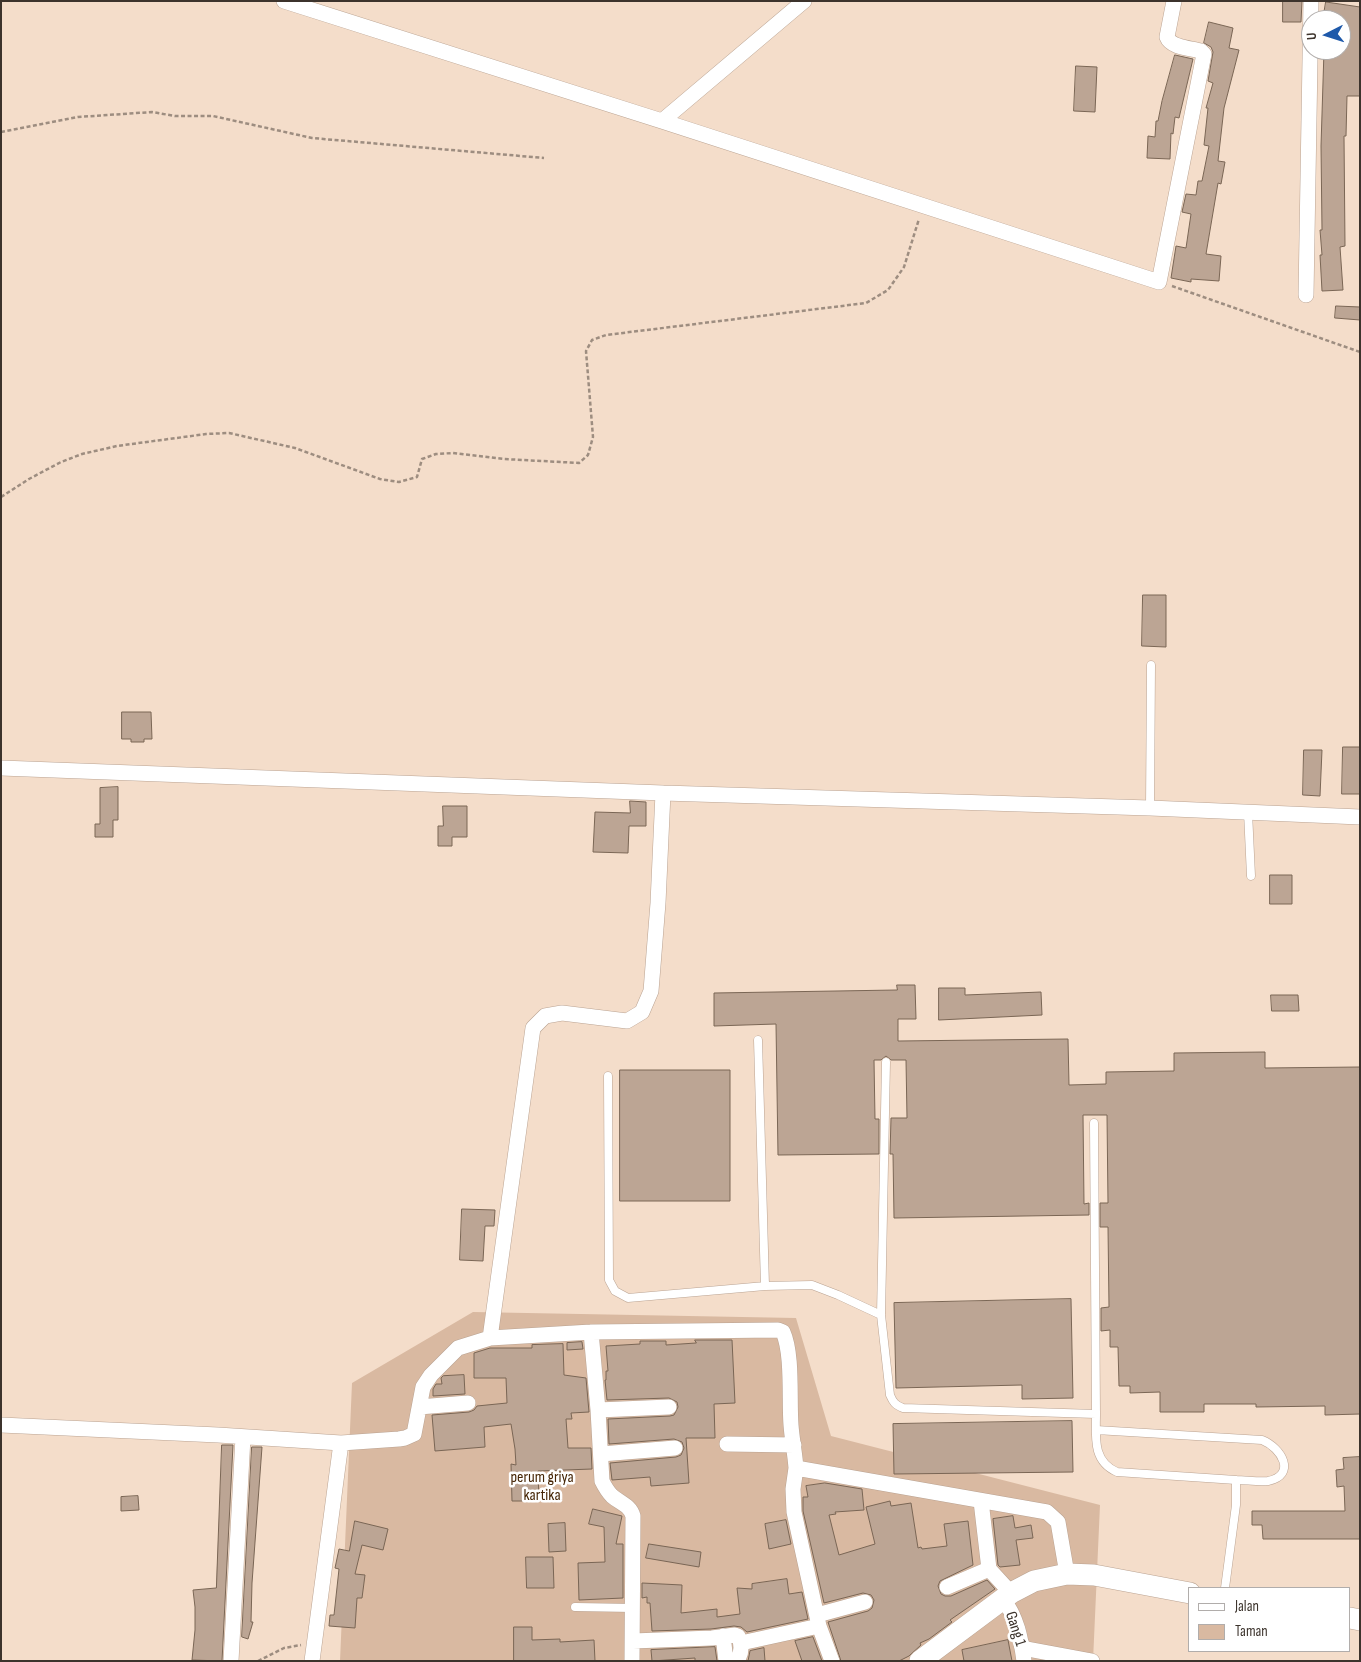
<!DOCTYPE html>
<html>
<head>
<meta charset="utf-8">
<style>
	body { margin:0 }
	#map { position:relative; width:1361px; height:1662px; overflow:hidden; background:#f4ddca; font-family:"Sofia Sans Condensed",sans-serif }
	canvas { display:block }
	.frame { position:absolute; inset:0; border:2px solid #3c332c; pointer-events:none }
	.legend { position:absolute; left:1188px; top:1587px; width:162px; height:65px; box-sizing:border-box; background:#fff; border:1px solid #b1adab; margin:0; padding:6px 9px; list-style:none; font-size:15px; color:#3c332c }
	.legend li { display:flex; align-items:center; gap:10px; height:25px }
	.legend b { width:25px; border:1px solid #b1adab }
	.north { position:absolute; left:1301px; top:10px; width:50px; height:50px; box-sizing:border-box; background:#fff; border:1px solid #b1adab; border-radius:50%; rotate:265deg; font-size:14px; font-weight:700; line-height:20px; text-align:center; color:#3c332c }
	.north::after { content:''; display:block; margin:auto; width:18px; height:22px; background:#1e59aa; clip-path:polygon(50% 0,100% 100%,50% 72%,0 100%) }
</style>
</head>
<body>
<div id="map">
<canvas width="1361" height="1662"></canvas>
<div class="frame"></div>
<ul class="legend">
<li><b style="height:6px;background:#fff"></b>Jalan</li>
<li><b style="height:14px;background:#d9b9a1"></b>Taman</li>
</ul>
<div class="north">U</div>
</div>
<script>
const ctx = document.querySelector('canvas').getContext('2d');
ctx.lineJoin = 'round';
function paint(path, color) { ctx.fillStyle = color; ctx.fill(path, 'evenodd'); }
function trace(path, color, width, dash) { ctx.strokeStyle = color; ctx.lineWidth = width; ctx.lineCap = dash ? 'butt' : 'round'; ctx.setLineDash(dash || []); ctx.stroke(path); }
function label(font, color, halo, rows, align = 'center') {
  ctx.font = font + ' "Sofia Sans Condensed",sans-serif'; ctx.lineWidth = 5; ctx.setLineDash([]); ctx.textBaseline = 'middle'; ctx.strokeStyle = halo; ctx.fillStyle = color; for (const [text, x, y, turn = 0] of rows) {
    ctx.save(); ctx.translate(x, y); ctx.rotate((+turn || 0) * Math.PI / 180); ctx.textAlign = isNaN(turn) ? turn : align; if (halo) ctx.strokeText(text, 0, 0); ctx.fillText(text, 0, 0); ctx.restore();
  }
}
paint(new Path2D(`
	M473 1312 796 1318 831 1436 1100 1505 1093 1661H340L352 1383Z`), '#d9b9a1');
const building = new Path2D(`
	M1283 1H1302L1301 22H1283Z
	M1326 2 1360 7V96H1347L1346 136H1344L1345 246 1340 247 1343 290 1322 291 1320 255H1322L1320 230H1322L1321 146 1324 50H1341V20H1323Z
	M1209 22 1233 28 1229 48 1239 50 1224 108 1218 161 1225 162 1221 184 1218 183 1206 254 1221 256 1219 281 1191 279V282L1171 278 1176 246 1186 248 1191 214 1182 212 1186 194 1196 195 1198 181H1202L1209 146 1204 145 1208 108H1206L1213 83 1208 81 1213 52 1211 47 1204 43Z
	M1175 55 1193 59 1179 118 1175 117 1173 134 1171 133 1170 159 1147 158 1148 136 1155 137 1156 121H1158L1162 101Z
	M1076 66 1097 67 1095 112 1074 111Z
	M1336 306 1360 307V320L1335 318Z
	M1143 595H1166V647L1142 646Z
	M122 712H151L152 739H144V742H131V739H122Z
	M1343 747H1360V794H1342Z
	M1304 750H1322L1320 796 1303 795Z
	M118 787V820H113V837H95V824H100V788Z
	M630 801 646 802V826H629L628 853 593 852 595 812 630 813Z
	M443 806H467V837H452V846H438V826H443Z
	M1270 875H1292V904H1270Z
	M897 985H915L916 1019H898V1041L1068 1039 1069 1085 1106 1084V1072L1174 1071V1053L1265 1052V1068L1360 1067V1414L1325 1415V1406L1256 1407V1404H1204V1412H1160V1392L1130 1393V1386H1119L1118 1347H1110V1330L1101 1331V1308L1109 1307 1108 1227H1100V1203H1108L1107 1115H1083L1084 1204 1089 1203V1215L894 1218 893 1154H890L891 1118H907L906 1060H891L886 1056 881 1060H874L875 1119H879V1154L778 1155 776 1024 714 1026V993L897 990Z
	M939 988H965V995L1041 992 1042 1015 939 1020Z
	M1271 995H1298L1299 1011H1272Z
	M620 1070H730V1201H620Z
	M462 1209 495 1210 494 1226H485L483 1261 460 1260Z
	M1071 1299 1073 1398 1022 1399V1385L896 1388 894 1303Z
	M695 1340H732L735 1403 714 1404 715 1438H686L689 1483 651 1486 650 1477 612 1480 610 1463 676 1457 681 1455 684 1448 682 1442 674 1439 609 1444 608 1419 670 1416 674 1415 678 1407 677 1402 669 1398 607 1400 605 1380H606V1371H608L606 1346 640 1344V1341H666V1345L696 1343Z
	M582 1342 583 1349 567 1350V1343Z
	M563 1344 564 1375 586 1378 589 1412 571 1413 572 1419H566L568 1448H591L592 1469 538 1471 539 1501H512L511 1464 516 1465 515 1449 511 1424 484 1427 485 1447 435 1451 432 1415 469 1412 474 1410 477 1406 507 1403 506 1378H474V1353L490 1348H532V1345Z
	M464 1375 465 1394 433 1396V1389L436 1384H442L441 1378 443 1376Z
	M1072 1421 1073 1472 894 1474 893 1424Z
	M222 1445H233L222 1661 192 1660 195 1630V1607L193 1590 216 1588Z
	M252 1447H262L252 1583 251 1622H253L248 1639 242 1637Z
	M1360 1457V1539H1263L1262 1525H1252V1511H1345L1344 1486 1337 1487 1336 1470 1344 1469 1343 1458Z
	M825 1483 862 1489 864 1510 835 1512 836 1514 829 1515 839 1555 875 1544 866 1507 890 1501 891 1506 911 1503 918 1548 921 1547 922 1549 947 1546 944 1524 968 1521 973 1565 940 1581 938 1586 941 1594 945 1596H951L987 1580 995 1589 950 1620 952 1622 929 1639 920 1643 921 1645 909 1656 899 1661H841L828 1622 868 1611 872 1608 874 1600 871 1595 863 1593 824 1603 803 1511V1497H808L806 1486Z
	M138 1496 139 1510 121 1511V1497Z
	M593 1509 622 1516 616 1544H623V1598L579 1600 578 1563 605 1562 604 1527 589 1524Z
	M1013 1516 1015 1528 1031 1525 1033 1538 1016 1540 1020 1565 1000 1567 998 1565 993 1519Z
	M786 1520 791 1544 769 1549 765 1524Z
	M355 1521 388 1529 383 1550 362 1545 355 1574 365 1575 362 1598H357L355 1628 329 1626 330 1615H334L339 1569 335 1568 339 1549 349 1551Z
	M565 1523 566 1551 549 1552 548 1524Z
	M649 1544 701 1552 699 1567 646 1558Z
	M526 1557H553L554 1588H527Z
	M787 1579 789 1594 802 1592 808 1619 747 1632 741 1627 734 1626 711 1629 652 1631 650 1603H647V1597L642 1598V1583L682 1585 681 1613 717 1609V1617L740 1614 737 1588 752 1589V1584Z
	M514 1627H532V1640L560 1639V1642L594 1640 595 1661H514Z
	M813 1637 822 1661H802L795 1641Z
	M1008 1640 1012 1661H964L962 1650Z
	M715 1647 717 1661H695V1658L652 1661 651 1650Z
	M764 1648 765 1661H748L750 1651Z`);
paint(building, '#bca594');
trace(building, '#7a6655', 1);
const lane = new Path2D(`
	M1150 808 1151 665
	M1248 812 1251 876
	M758 1040 765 1286
	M886 1062 881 1315 890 1395C893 1402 895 1405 903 1408L1096 1414 1094 1123
	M608 1076 609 1280 615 1291 628 1298 765 1286 812 1285 838 1295 881 1315
	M1096 1414C1096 1437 1092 1461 1117 1472L1236 1480V1505L1225 1588
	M1096 1430 1262 1440C1282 1448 1297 1475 1268 1481 1258 1482 1246 1480 1236 1480
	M575 1607 633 1608`);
const street = new Path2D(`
	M284 1 662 121 1159 282 1204 54 1201 51C1191 48 1171 48 1167 37L1174 1
	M662 121 804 1
	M1306 295 1311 1
	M1 768 663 793 1150 808 1360 817
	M591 1332 598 1410 602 1481C605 1487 607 1491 612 1496 620 1503 630 1505 633 1516L632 1661
	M490 1338 533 1028 545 1016 562 1013 627 1021 642 1012 651 991 658 903 663 793
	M419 1407 468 1403
	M598 1410 669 1407
	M1 1425 218 1435 341 1443
	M727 1444 794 1445
	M601 1454 675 1448
	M796 1468 793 1489 794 1512 819 1626 832 1661
	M981 1501 989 1569 1011 1593
	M947 1587 989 1569
	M1003 1599C1017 1617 1021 1639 1024 1661
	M817 1615 865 1602
	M723 1636 726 1661
	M633 1641 712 1638 735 1635 738 1636C742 1644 742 1653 737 1661
	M741 1643 819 1626
	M1022 1648 1092 1661
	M231 1661 243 1437
	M312 1661 341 1443 399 1439 405 1438 414 1434 423 1387 431 1375 458 1348 490 1338 591 1332 778 1330 783 1332C793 1354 789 1400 791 1425 792 1439 795 1454 796 1468L1047 1512 1058 1522 1067 1574`);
const secondary = new Path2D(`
	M1350 1618 1360 1620
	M920 1661 1011 1593 1034 1581 1067 1574 1094 1575 1190 1593`);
trace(lane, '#baa392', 9);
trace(street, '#baa392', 16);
trace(secondary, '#baa392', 22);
trace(new Path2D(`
	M1 132 78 117 152 112 175 116H213L312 138 544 158
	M1172 286 1360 352
	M1 497 29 479 61 462 82 454 117 446 206 434 229 433 295 448 380 479 399 482 417 477 422 459 436 454 453 453 504 459 579 463 588 455 593 437 586 351 592 340 606 335 866 303 888 290 904 267 919 219
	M258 1661 284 1648 301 1645`), '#9d8d80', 2.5, [4, 2.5]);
trace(lane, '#fff', 8);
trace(street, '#fff', 15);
trace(secondary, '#fff', 21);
label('16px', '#462606', '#fff', [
	["perum griya",542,1478],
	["kartika",542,1496]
]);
label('16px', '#3c332c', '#fff', [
	["Gang 1",1015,1629,72]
]);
</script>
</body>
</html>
